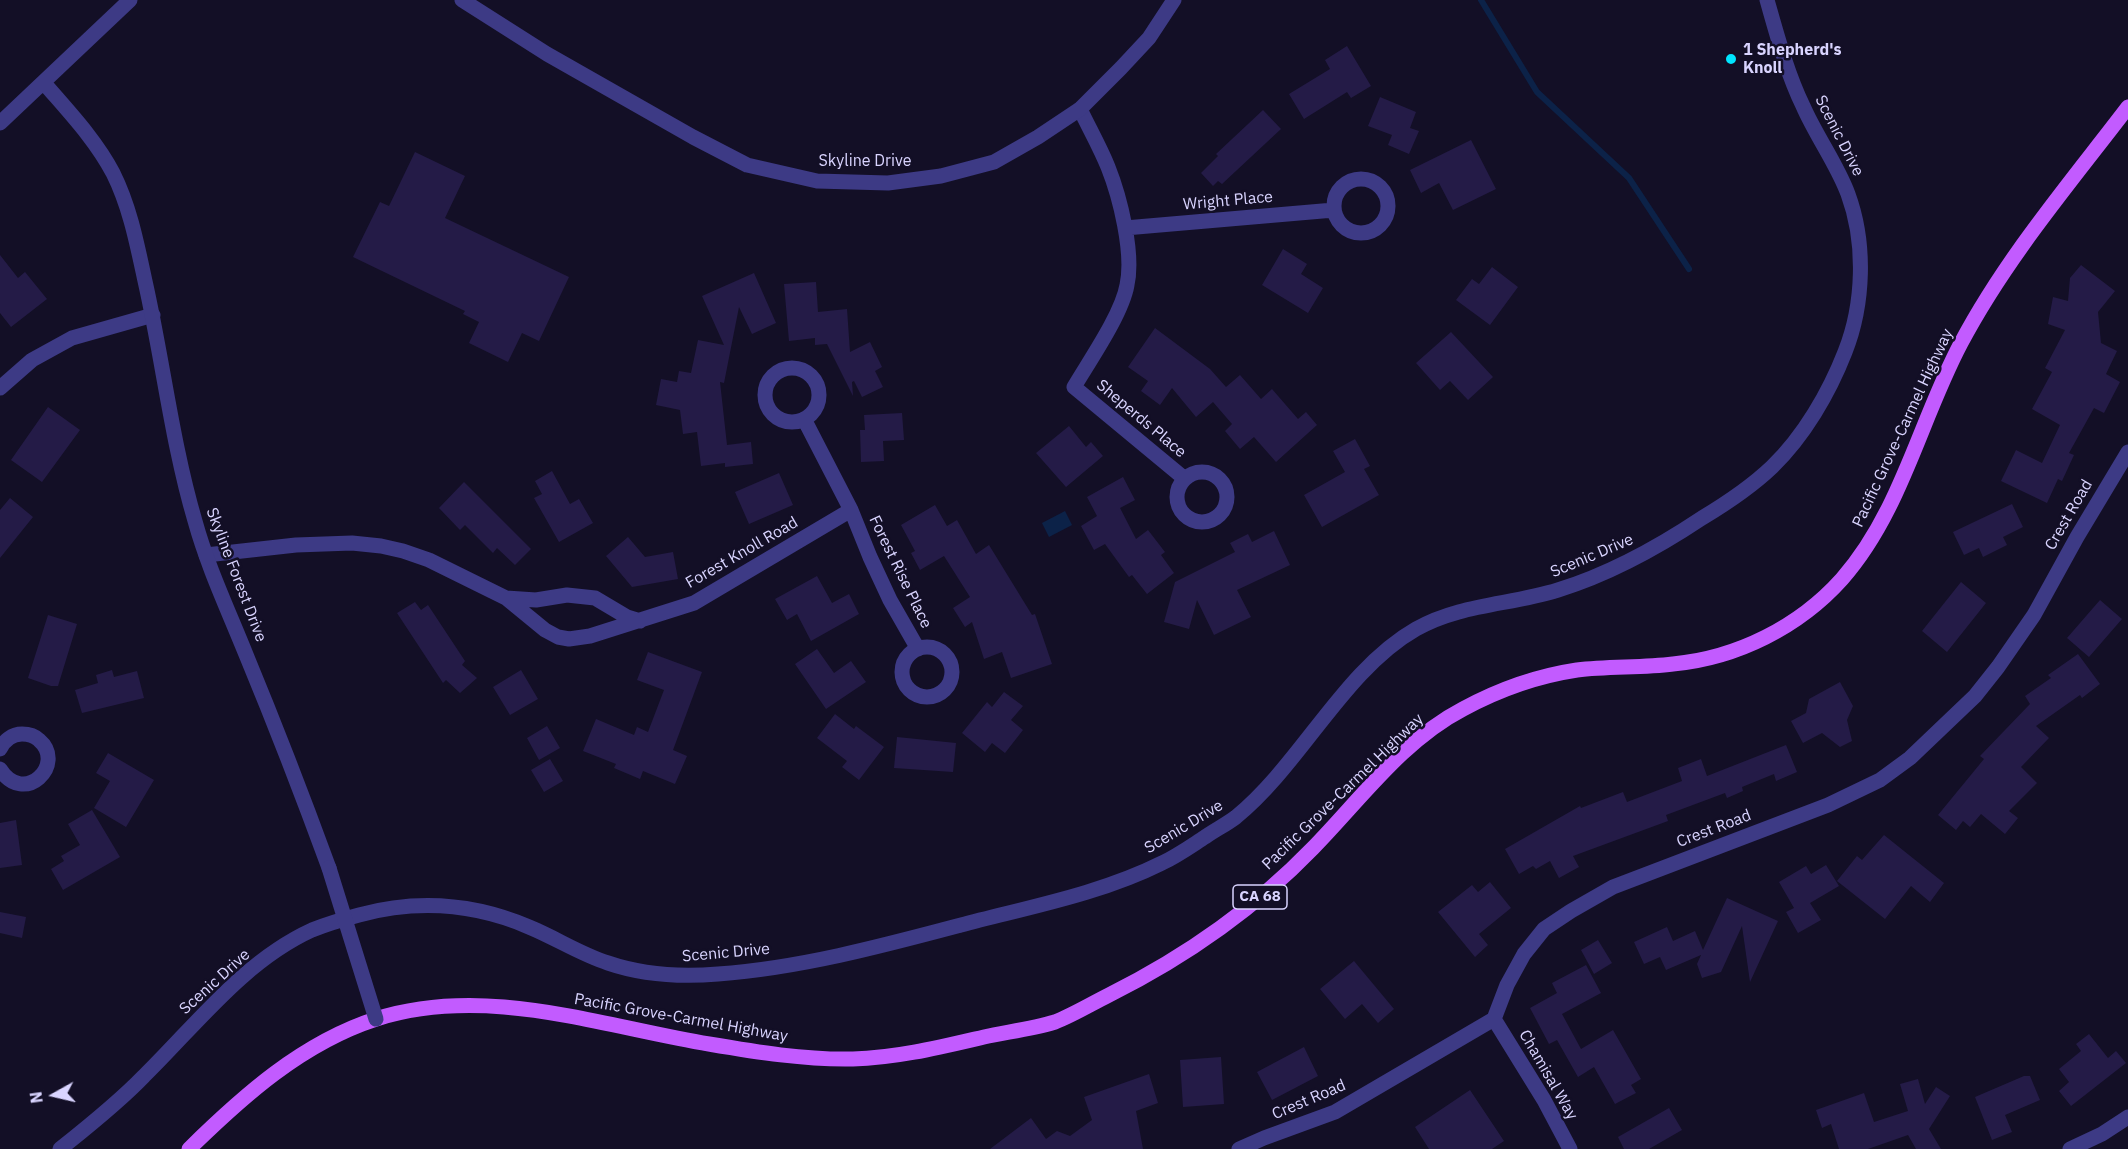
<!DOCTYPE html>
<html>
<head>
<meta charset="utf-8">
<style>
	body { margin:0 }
	#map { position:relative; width:2128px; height:1149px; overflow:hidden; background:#130f26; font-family:"IBM Plex Sans",sans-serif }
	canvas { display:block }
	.north { position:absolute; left:24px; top:1065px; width:60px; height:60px; -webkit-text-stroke:4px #130f26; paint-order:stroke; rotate:262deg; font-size:16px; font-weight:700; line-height:24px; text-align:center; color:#d9d4ff }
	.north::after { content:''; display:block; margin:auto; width:21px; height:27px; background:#d9d4ff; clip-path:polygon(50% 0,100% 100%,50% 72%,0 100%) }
</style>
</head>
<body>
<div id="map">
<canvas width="2128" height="1149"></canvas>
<div class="north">N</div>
</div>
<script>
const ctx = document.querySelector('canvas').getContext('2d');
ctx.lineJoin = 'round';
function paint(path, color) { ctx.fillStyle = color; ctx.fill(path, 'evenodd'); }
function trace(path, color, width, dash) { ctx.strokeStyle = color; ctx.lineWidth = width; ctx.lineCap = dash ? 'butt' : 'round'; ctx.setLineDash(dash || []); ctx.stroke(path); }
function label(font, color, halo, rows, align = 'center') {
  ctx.font = font + ' "IBM Plex Sans",sans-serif'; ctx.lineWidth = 5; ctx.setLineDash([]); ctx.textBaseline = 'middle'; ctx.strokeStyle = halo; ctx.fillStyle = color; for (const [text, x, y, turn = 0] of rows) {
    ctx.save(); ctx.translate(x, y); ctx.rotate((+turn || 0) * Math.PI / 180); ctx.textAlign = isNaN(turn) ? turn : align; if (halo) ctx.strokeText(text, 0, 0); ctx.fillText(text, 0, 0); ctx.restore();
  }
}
paint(new Path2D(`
	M1065 511 1072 525 1049 537 1042 523Z`), '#0c2248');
trace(new Path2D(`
	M1481 0 1537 92 1629 178 1689 269`), '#0c2248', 6);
paint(new Path2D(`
	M1347 46 1371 86 1351 98 1347 92 1304 119 1289 94 1330 69 1325 60Z
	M1380 97 1416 112 1410 128 1419 131 1409 154 1388 145 1392 135 1368 126Z
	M1263 110 1281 129 1222 184 1218 181 1213 186 1201 173 1218 156 1216 154Z
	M1471 140 1496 189 1453 210 1439 183 1421 193 1410 170Z
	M415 152 465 176 445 218 569 277 539 341 522 333 508 362 469 343 479 322 463 314 465 311 353 257 380 202 389 206Z
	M1283 249 1307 264 1301 274 1323 288 1308 313 1262 285Z
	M0 255 18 278 25 272 47 299 11 327 0 313Z
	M2081 265 2115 291 2098 312 2101 343 2117 351 2106 374 2120 382 2104 413 2094 408 2069 453 2074 455 2062 481 2058 479 2047 503 2001 481 2016 450 2042 463 2060 425 2032 409 2052 372 2045 368 2065 330 2048 324 2053 297 2068 301 2070 278Z
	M1492 267 1518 287 1490 325 1456 300 1472 279 1479 284Z
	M754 273 776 323 752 334 739 307 724 383 720 382 727 445 751 442 753 464 725 467V463L701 466 697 432 683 434 680 410 656 405 661 379 677 382 679 371 691 373 698 340 724 345 702 296Z
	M816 282 818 312 847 309 850 352 870 342 882 367 875 371 883 387 862 397 854 381 852 382 853 396 827 344 815 345V338L789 341 784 284Z
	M1155 328 1210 369 1226 387 1240 375 1261 399 1272 389 1298 419 1306 412 1317 425 1276 462 1254 437 1240 449 1225 431 1232 424 1213 402 1196 417 1172 388 1160 405 1141 391 1148 381 1128 367Z
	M1451 332 1493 377 1468 400 1450 381 1440 390 1416 363Z
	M48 407 80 430 42 482 11 460Z
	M902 413 904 440 883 441 884 461 861 462 860 430H865L864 415Z
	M1069 426 1086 447 1091 442 1103 456 1066 487 1036 453Z
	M1355 439 1370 466 1364 469 1379 495 1322 527 1304 495 1345 472 1333 451Z
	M552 471 570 504 579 499 593 523 559 542 534 498 542 494 535 481Z
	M779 473 793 505 749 524 735 492Z
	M1123 477 1135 500 1120 508 1136 539 1148 530 1165 552 1161 555 1174 573 1147 594 1132 575 1129 577 1105 544 1094 550 1081 526 1097 516 1087 497Z
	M464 482 531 549 515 565 497 548 493 553 465 525 460 530 439 508Z
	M10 498 33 517 0 558V510Z
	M2012 504 2023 527 2003 537 2007 545 1983 557 1979 548 1964 555 1953 532Z
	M935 505 947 526 957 520 976 554 989 545 1032 615 1035 614 1052 664 1011 678 1002 652 984 659 972 622 965 627 953 608 970 597 944 556 920 570 911 553 915 551 901 525Z
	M1274 531 1290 565 1237 590 1251 617 1214 635 1197 600 1189 629 1164 622 1175 582 1235 552 1230 543 1248 534 1252 542Z
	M628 537 645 557 673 552 678 579 632 587 606 556Z
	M817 576 832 603 849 594 859 614 811 641 797 614 787 620 775 599Z
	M1961 582 1986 603 1947 652 1922 631Z
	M2100 600 2122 619 2089 657 2067 638Z
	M415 602 421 610 428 605 465 661 462 665 477 678 460 693 446 680 443 683 397 613Z
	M48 615 77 624 58 686H51L28 678Z
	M817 649 834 673 851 661 866 682 826 709 795 664Z
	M648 652 702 672 673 750 687 756 675 784 643 771 640 779 614 768 616 764 583 751 596 719 634 735 637 727 648 732 664 690 637 680Z
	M2078 654 2100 684 2082 698 2080 695 2036 726 2049 738 2021 767 2037 783 2009 811 2018 818 2005 834 1981 814 1970 827 1963 821 1956 830 1938 815 1984 759 1980 756 2030 704 2025 696 2051 678 2048 675Z
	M112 670 114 677 137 671 144 698 82 713 75 690 98 683 96 675Z
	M521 670 538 699 510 715 493 687Z
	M1840 682 1853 706 1847 720 1852 741 1840 747 1822 733 1803 743 1791 721 1806 713 1809 699Z
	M1004 692 1023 706 1011 720 1023 730 1005 753 992 743 985 752 962 733 987 702 992 707Z
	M835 714 854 729 856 726 884 747 859 780 842 767 847 761 817 738Z
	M547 726 560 748 539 760 527 738Z
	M897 737 956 743 953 772 894 768Z
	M1786 745 1797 772 1776 781 1774 774 1742 787 1743 791 1727 798 1725 793 1666 815 1668 821 1573 856 1579 867 1559 878 1550 861 1536 869 1533 866 1519 874 1505 849 1580 806 1581 808 1623 792 1627 802 1682 781 1678 768 1701 759 1707 776Z
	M108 753 154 780 126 827 94 808 110 781 96 773Z
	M550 759 563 781 544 792 531 770Z
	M92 810 120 857 63 890 51 869 64 861 61 856 80 845 68 824Z
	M16 820 22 865 0 868V823Z
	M1884 835 1944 883 1930 902 1911 886 1885 919 1837 881 1857 856 1862 860Z
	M1826 865 1839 886 1810 903 1821 920 1798 933 1786 912 1794 908 1779 882 1806 866 1811 874Z
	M1490 882 1511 908 1479 934 1488 945 1475 957 1438 912 1472 885 1478 892Z
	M1727 898 1778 921 1750 982 1742 926 1721 972 1702 978 1697 964 1701 955 1666 970 1660 957 1644 964 1634 942 1667 927 1673 941 1695 931 1703 950Z
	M0 912 26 917 22 938 0 933Z
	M1598 940 1612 963 1594 974 1581 950Z
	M1354 961 1394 1009 1378 1023 1362 1004 1345 1019 1320 989Z
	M1586 965 1601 993 1562 1014 1581 1049 1613 1030 1641 1079 1631 1085 1636 1093 1615 1104 1594 1067 1578 1077 1557 1040 1549 1044 1530 1008 1557 993 1552 983Z
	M2089 1034 2108 1058 2116 1051 2126 1063 2071 1106 2059 1091 2069 1082 2059 1069 2081 1051 2076 1044Z
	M1304 1047 1318 1076 1272 1100 1257 1072Z
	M1221 1057 1224 1104 1183 1107 1180 1060Z
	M1149 1074 1158 1103 1136 1111 1143 1149H990L1031 1118 1046 1139 1057 1131 1070 1136 1092 1120 1084 1097Z
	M2024 1076H2030L2040 1100 2005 1115 2012 1132 1992 1140 1975 1097Z
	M1918 1079 1925 1104 1936 1087 1950 1096 1929 1129 1941 1149H1916L1908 1135 1868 1149H1839L1831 1124 1822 1128 1816 1110 1864 1093 1874 1122 1908 1111 1900 1084Z
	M1470 1090 1504 1141 1492 1149H1429L1415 1127Z
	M1669 1108 1682 1130 1649 1149H1624L1618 1137Z`), '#241b47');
trace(new Path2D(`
	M1080 109C1089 128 1100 147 1108 167 1120 197 1134 253 1127 285 1122 314 1090 360 1074 387L1185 479
	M1334 206a27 27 0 1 1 54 0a27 27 0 1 1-54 0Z
	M1125 228 1334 210
	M765 395a27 27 0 1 1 54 0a27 27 0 1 1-54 0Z
	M0 388 32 360 72 338 153 315
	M804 419 851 510 870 557 890 600 918 649
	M1177 497a25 25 0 1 1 50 0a25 25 0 1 1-50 0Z
	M206 555 296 545 352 543 381 546 403 551 429 560 506 598 545 630 558 637 569 639 590 636 694 603 851 510
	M506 598 536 600 567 595 595 598 627 617 640 621
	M902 672a25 25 0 1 1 50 0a25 25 0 1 1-50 0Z
	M0 749C4 741 12 734 22 734 28 734 35 736 39 740 67 764 24 807 0 769
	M1494 1019 1544 1100 1570 1149
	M1239 1149 1264 1138 1335 1112 1494 1019 1507 985 1524 954 1544 929 1571 911 1613 887 1828 805 1880 780 1910 758 1975 696 1998 667 2034 615 2077 537 2128 452
	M2070 1149 2102 1134 2128 1117`), '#3d3a85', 15);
trace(new Path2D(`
	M462 0 547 54 693 137 747 165 817 181 888 183 941 176 994 162 1038 137 1080 109 1121 68 1149 38 1174 0
	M44 83C69 112 95 139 113 173 130 207 137 244 145 281 163 361 172 443 195 521 208 568 229 612 247 657 276 727 303 797 329 868
	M0 123 130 0
	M60 1149C89 1126 119 1102 144 1076 196 1025 244 961 312 930 327 924 344 919 359 915 418 899 473 903 529 927 556 938 580 954 608 963 643 975 681 977 718 974 800 968 882 946 961 925 1029 907 1100 894 1162 863 1177 856 1191 846 1205 837 1215 830 1227 824 1236 817 1301 764 1344 670 1416 629 1460 604 1510 605 1558 590 1610 574 1657 548 1702 518 1727 503 1751 487 1772 467 1804 436 1829 393 1845 352 1864 304 1866 243 1848 194 1837 164 1816 136 1803 106 1787 73 1777 35 1767 0`), '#3d3a85', 15);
trace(new Path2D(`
	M189 1149C243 1096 302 1043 376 1019 486 984 600 1026 709 1044 756 1052 805 1060 853 1059 897 1058 941 1047 984 1037 1007 1032 1032 1029 1055 1022 1073 1015 1091 1004 1109 995 1185 957 1254 909 1313 848 1360 800 1403 740 1463 709 1498 690 1537 676 1577 670 1609 666 1641 668 1673 664 1737 658 1799 627 1842 579 1901 512 1920 420 1961 343 2006 258 2070 183 2128 107`), '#c25bff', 15);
trace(new Path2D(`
	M329 868 376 1019`), '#3d3a85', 15);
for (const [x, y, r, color] of [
	[1731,59,6,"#00e5ff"]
]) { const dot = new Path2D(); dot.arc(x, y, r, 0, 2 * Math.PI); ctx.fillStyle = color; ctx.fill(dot); trace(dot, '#130f26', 2); }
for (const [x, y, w] of [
	[1260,897,54]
]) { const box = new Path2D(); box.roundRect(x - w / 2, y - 12, w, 24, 4.5); ctx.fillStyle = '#130f26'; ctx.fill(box); trace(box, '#d9d4ff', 1.5); }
label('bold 15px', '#d9d4ff', null, [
	["CA 68",1260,897]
]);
label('bold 16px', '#d9d4ff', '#130f26', [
	["1 Shepherd's",1743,50],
	["Knoll",1743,68]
], 'left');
label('16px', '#d9d4ff', '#130f26', [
	["Scenic Drive",1839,136,63],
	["Skyline Drive",865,161],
	["Wright Place",1228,201,-5],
	["Sheperds Place",1141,419,40],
	["Pacific Grove-Carmel Highway",1903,428,-65],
	["Crest Road",2069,515,-60],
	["Forest Knoll Road",742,553,-30],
	["Scenic Drive",1592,556,-23],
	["Forest Rise Place",900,572,64],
	["Skyline Forest Drive",236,575,69],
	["Pacific Grove-Carmel Highway",1343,792,-44],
	["Scenic Drive",1184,827,-31],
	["Crest Road",1714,829,-21],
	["Scenic Drive",726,953,-5],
	["Scenic Drive",215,982,-42],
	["Pacific Grove-Carmel Highway",681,1018,10],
	["Chamisal Way",1548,1075,60],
	["Crest Road",1309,1100,-23]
]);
</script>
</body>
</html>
